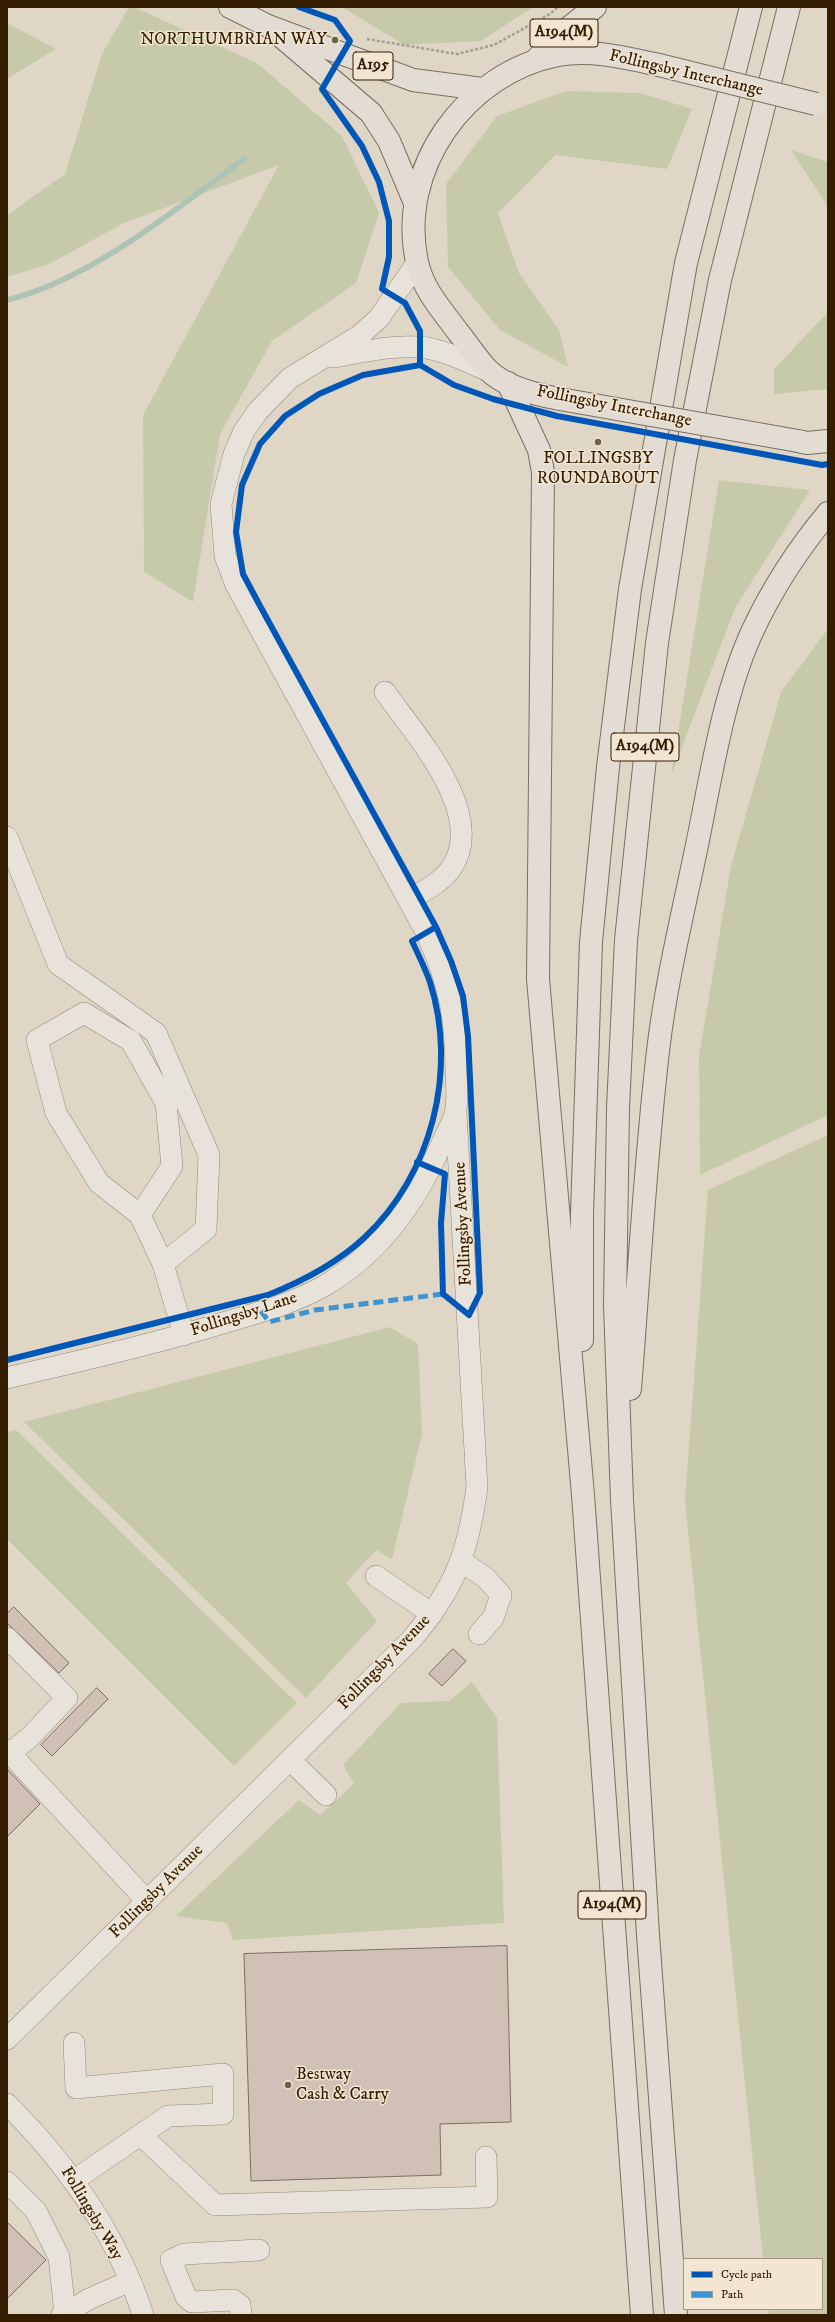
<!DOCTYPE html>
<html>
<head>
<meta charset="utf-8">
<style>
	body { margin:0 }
	#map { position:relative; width:835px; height:2322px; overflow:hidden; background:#e0d6c6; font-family:"IM FELL DW Pica",serif }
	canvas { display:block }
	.frame { position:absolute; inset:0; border:8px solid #351d00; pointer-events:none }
	.legend { position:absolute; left:683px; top:2258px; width:140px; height:52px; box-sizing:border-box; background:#f2e6d3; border:1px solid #a6967f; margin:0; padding:5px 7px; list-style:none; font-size:12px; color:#351d00 }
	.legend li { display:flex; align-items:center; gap:8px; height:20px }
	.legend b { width:20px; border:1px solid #a6967f }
</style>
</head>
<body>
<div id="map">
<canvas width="835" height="2322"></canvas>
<div class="frame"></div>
<ul class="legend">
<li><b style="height:5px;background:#0057b8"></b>Cycle path</li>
<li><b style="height:5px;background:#3e94d0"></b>Path</li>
</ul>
</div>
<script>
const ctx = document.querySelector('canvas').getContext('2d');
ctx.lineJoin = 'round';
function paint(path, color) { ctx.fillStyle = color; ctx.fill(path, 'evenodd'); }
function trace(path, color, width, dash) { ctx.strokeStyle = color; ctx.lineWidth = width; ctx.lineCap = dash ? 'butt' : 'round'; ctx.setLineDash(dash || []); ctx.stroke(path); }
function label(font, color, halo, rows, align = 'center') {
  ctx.font = font + ' "IM FELL DW Pica",serif'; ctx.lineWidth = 3; ctx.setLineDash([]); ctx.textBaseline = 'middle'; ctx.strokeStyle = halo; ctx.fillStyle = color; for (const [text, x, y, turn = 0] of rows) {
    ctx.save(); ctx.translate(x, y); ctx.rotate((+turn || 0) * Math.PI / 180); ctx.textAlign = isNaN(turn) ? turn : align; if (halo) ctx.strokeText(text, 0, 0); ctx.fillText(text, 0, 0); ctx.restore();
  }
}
paint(new Path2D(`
	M129 7H134L257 63 342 136 379 213 356 283 272 341 220 434 193 602 144 572 143 415 279 165 124 223 49 264 7 277V215L65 174 102 54Z
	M342 7H533L481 41 404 45Z
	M7 23 56 49 7 79Z
	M566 91 640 93 692 109 667 169 555 155 498 213 519 273 559 330 568 367 500 330 448 267 446 184 497 116Z
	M791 150 828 162V207Z
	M828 312V389L774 394V369Z
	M719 480 810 490 735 608 671 776Z
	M828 629V1115L700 1175 699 1056 731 866 781 692Z
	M828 1135V2315H769L768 2309H822V2259H763L685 1501 708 1190Z
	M390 1327 418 1344 422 1434 392 1559 376 1550 346 1583 377 1621 306 1698 24 1422Z
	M16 1430 297 1703 234 1766 7 1539V1432Z
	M472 1682 497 1718 504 1923 233 1940 227 1923 176 1916 299 1800 320 1815 354 1784 343 1765 401 1703 449 1701Z`), '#c6caab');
trace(new Path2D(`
	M7 300C90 280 176 209 244 159`), '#aec2b5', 5.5);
const building = new Path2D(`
	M14 1607 69 1663 59 1673 7 1623V1614Z
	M453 1649 466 1661 442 1686 429 1674Z
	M97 1688 108 1699 52 1756 41 1745Z
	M7 1769 40 1804 7 1837Z
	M507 1946 511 2122 440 2124 441 2175 251 2181 244 1954Z
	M7 2222 46 2260 7 2299Z`);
paint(building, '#d0c0b5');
trace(building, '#796f62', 1);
const minor = new Path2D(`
	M334 357C362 352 390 345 419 347 443 349 467 362 489 371
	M385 692C415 735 487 813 452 867 442 882 424 891 409 900
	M7 837 58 964 156 1033 209 1155 206 1229 163 1264
	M140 1215 172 1166 166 1103 131 1041 84 1013 37 1040 56 1113 99 1183 140 1215 163 1264 184 1335
	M7 1378C83 1360 159 1343 233 1320 264 1311 296 1302 324 1286 379 1254 417 1201 442 1143 446 1133 455 1120 456 1109 458 1096 456 1082 456 1068 455 1013 449 983 426 932L236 585 225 556 221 504 234 454 244 431 258 411 290 378 359 336 379 318 417 263
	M461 1561 486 1578 501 1595 493 1618 479 1634
	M376 1576 432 1614
	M7 1638 67 1698 30 1737 10 1753
	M7 1750 147 1901
	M290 1760 326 1795
	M7 2039 411 1640C455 1588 468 1554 477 1487L456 1113
	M7 2104C66 2163 117 2235 143 2315
	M141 2135 215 2205 487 2197 486 2157
	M73 2181 168 2116 223 2114V2074L76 2088 74 2043
	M7 2182 36 2211 59 2257 65 2314
	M62 2315 89 2299 130 2281
	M241 2315 240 2305 233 2300 192 2302 186 2297 171 2260 184 2254 259 2250`);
const major = new Path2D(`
	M230 7 268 26 413 80 482 89
	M283 38 371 113 389 141 415 203
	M560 399C537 395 505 387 488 370 477 359 468 344 458 332 442 310 423 290 417 262 397 169 465 73 558 55 592 49 626 58 659 65
	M798 441 807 443 828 441`);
const highway = new Path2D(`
	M535 61 556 38 595 7
	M508 383 539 450 543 472 538 979 583 1495 642 2315
	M582 1340V1214L591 942 608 767 630 589 686 263 751 7
	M630 1389C639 1276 645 1163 658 1051 666 982 683 913 697 845 711 777 723 695 752 632 772 589 798 549 828 513
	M676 2315 648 1935 622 1500 615 1305 618 1108 626 940 657 643 685 460 720 280 789 7`);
trace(minor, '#91897c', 22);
trace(major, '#796f62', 24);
trace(highway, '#796f62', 24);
trace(new Path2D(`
	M367 39 457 54 494 45 550 14 558 7`), '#a49e95', 2.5, [3, 2]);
trace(minor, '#e7e2da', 21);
trace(major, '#e3dcd3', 22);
trace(highway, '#e3dcd3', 22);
const majorBridge = new Path2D(`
	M659 65 816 104
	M560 399 798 441`);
trace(majorBridge, '#796f62', 24, []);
trace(majorBridge, '#e3dcd3', 22);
trace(new Path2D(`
	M261 1311 269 1322 315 1310 443 1294`), '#3e94d0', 5, [10, 5]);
trace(new Path2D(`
	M299 7 335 20 350 41 322 89 362 146 379 182 389 221V257L382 289 405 303 420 331V365
	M417 1162 445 1174 441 1223 443 1294 469 1315 480 1293 468 1036 463 996 451 961 436 927 259 604 243 574 236 532 242 485 260 444 285 416 319 394 363 375 420 365 454 385 493 399 557 416 822 465 828 464
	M7 1360 268 1295C303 1281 336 1264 364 1238 432 1175 458 1070 430 982 425 968 418 954 412 941L436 927`), '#0057b8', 6);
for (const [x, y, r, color] of [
	[335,40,4,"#715e45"],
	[598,442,4,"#715e45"],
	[288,2085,4,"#715e45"]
]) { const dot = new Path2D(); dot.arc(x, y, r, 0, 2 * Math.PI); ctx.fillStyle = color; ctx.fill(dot); trace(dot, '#f2e6d3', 1.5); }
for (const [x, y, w] of [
	[564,33,68],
	[373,66,40],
	[645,747,68],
	[612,1905,68]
]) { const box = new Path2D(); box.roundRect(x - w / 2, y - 14, w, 28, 3); ctx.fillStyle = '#f2e6d3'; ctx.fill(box); trace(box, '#351d00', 1); }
label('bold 16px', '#351d00', null, [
	["A194(M)",564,33],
	["A195",373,66],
	["A194(M)",645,747],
	["A194(M)",612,1905]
]);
label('17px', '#351d00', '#f2e6d3', [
	["NORTHUMBRIAN WAY",327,40],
	["FOLLINGSBY",598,459,"center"],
	["ROUNDABOUT",598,479,"center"],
	["Bestway",296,2075,"left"],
	["Cash & Carry",296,2095,"left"]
], 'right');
label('17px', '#351d00', '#f2e6d3', [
	["Follingsby Interchange",686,74,13],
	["Follingsby Interchange",614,407,11],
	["Follingsby Avenue",464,1224,-93],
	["Follingsby Lane",244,1315,-18],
	["Follingsby Avenue",385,1663,-46],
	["Follingsby Avenue",157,1892,-45],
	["Follingsby Way",91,2214,59]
]);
</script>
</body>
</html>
